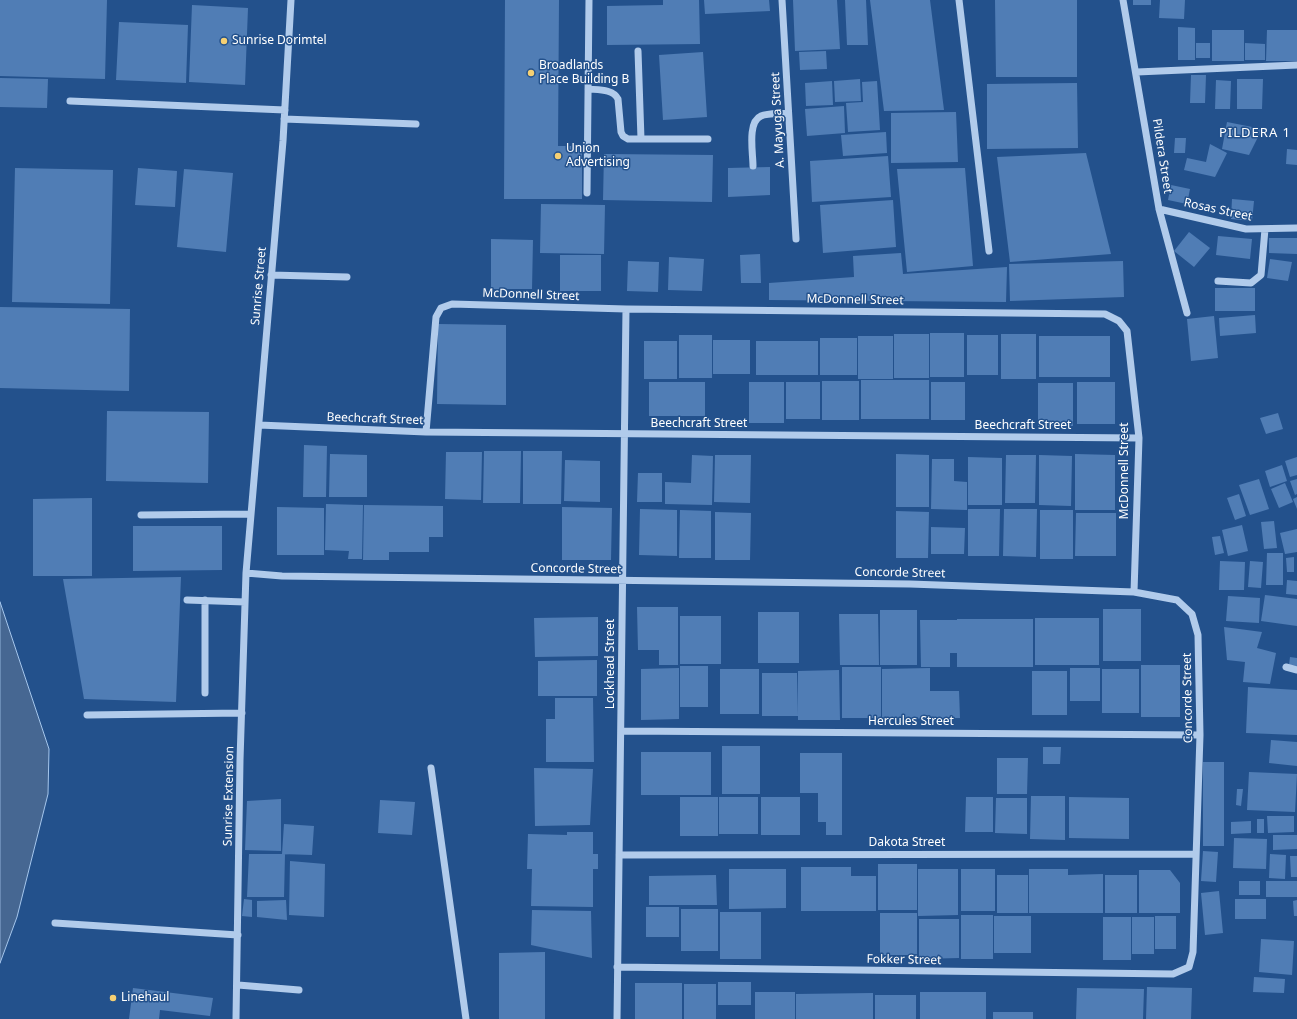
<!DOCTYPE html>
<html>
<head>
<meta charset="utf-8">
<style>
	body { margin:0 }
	canvas { display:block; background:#23518c }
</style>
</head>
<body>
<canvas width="1297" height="1019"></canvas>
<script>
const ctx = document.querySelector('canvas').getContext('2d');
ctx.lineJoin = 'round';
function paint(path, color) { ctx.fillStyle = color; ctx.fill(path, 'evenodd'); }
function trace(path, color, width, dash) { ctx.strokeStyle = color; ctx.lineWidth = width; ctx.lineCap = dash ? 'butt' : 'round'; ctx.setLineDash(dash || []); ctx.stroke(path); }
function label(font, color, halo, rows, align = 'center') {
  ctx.font = font + ' "Noto Sans",sans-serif'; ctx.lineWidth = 3; ctx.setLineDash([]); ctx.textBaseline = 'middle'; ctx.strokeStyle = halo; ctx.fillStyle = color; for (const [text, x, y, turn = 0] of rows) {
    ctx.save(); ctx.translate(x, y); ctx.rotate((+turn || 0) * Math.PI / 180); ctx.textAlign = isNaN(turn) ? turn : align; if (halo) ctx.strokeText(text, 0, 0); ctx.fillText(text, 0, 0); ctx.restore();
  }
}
const water = new Path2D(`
	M0 602 49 749 48 794 17 917 0 963Z`);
paint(water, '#466792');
trace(water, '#a5c6ec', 1);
paint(new Path2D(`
	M0 0H107L105 79 0 76Z
	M505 0H559L558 146H582V199H504Z
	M663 0H699L700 44 607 45V6L663 5Z
	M704 0H769L770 11 705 14Z
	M793 0H837L840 49 795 51Z
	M845 0H866L868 45H847Z
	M870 0H930L944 110 884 111Z
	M995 0H1077V77H996Z
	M1133 0H1151V5H1133Z
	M1160 0H1185L1184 19 1159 18Z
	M192 5 248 8 245 85 189 82Z
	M119 22 188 25 186 83 116 80Z
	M1178 27 1195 28V60H1178Z
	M1212 30H1244V61H1212Z
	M1267 30H1297V61H1266Z
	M1196 43H1210V58H1196Z
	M1245 43 1265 44V60H1245Z
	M826 51 827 69 800 70 799 52Z
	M703 52 707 117 663 120 659 55Z
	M1191 75H1206L1205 103H1190Z
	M0 78 48 79 47 108 0 107Z
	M860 79 861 101 835 102 834 81Z
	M1237 79H1263L1262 109H1237Z
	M1216 80 1231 81 1230 109H1215Z
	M832 81 833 105 806 106 805 83Z
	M877 81 880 130 848 132 846 103 863 102 862 82Z
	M1077 83 1078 148 987 149V84Z
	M844 106 845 133 807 136 805 109Z
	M956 112 958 162 891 163V113Z
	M1227 122 1262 129 1249 155 1222 149Z
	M886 132 887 153 843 156 841 135Z
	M1175 138H1186L1185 153H1174Z
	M1210 144 1227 153 1215 177 1184 170 1187 158 1206 162Z
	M1287 149 1297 150V165L1286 164Z
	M1086 153 1111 254 1010 262 997 157Z
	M604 154 713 155 712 202 603 200Z
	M888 156 891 197 812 202 810 161Z
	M770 167V195L728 197V168Z
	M15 168 113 170 110 304 12 302Z
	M138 168 177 171 175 207 135 205Z
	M965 168 973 266 907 272 897 169Z
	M184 169 233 173 226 252 177 247Z
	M1171 185 1190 189 1187 204 1168 200Z
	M1232 199 1254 201 1252 221 1231 219Z
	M893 200 896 247 823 253 820 205Z
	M541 204 605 205 604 254 540 253Z
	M1189 232 1210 248 1194 267 1174 251Z
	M1218 236 1252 239 1250 259 1216 255Z
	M1269 238H1297V254L1269 253Z
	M491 239 533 240 532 289H491Z
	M901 253 903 274 1007 267 1006 302 769 300V283L854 277 853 256Z
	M760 254 761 283H741L740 255Z
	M560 255H601V291H560Z
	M669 257 704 259 702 291 668 290Z
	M1270 259 1292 262 1288 281 1267 278Z
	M628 261 659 262 658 292 627 291Z
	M1123 261 1124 297 1010 301 1009 264Z
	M1215 288H1255V311H1215Z
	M0 307 130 309 129 391 0 388Z
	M1255 315 1256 333 1220 336 1219 318Z
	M1214 316 1218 358 1191 361 1187 319Z
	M438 324 506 325V405L437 404Z
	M930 333H964V377H930Z
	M894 334H929V378H894Z
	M1001 334H1036V379H1001Z
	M679 335H712V378H679Z
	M967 335H998V375H967Z
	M858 336H893V379H858Z
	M1039 336H1110V377H1039Z
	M820 338H857V375H820Z
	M713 340H750V374H713Z
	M644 341H677V379H644Z
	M756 341H818V375H756Z
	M861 380H929V419H861Z
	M822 381H859V420H822Z
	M649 382H705V416H649Z
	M749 382H784V423H749Z
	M786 382H820V419H786Z
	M931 382H965V420H931Z
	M1077 382H1115V424H1077Z
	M1038 383H1073V426H1038Z
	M107 411 209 412 208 483 106 481Z
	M1278 413 1283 429 1266 434 1260 418Z
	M304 445 327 446 326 497H303Z
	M484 451H521L520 503H483Z
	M523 451H562L561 504H523Z
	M446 452H482L481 500 445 499Z
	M330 454 367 455V497H329Z
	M896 454 929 455V507H896Z
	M1075 454 1115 455V510H1075Z
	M692 455 713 456 712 505 665 504V482L691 483Z
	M715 455H751L750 503 714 502Z
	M1006 455H1036L1035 503H1005Z
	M1039 455 1072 456 1071 506 1039 505Z
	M968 457 1002 458V505H968Z
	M1297 457V475L1290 477 1285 461Z
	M932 459H954V481L967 482V510L931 509Z
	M565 460 600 461V502L564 501Z
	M1282 465 1287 481 1270 487 1265 471Z
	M638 473H662V502H637Z
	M1259 479 1269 509 1250 515 1239 485Z
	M1297 479V494L1295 495 1290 481Z
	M1285 483 1293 502 1279 508 1271 489Z
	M1239 494 1246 516 1235 520 1227 498Z
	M1297 497V509L1293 499Z
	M92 498V576H33V499Z
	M326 504 363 505 362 559H348L349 551 325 550Z
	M364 505 443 506V537H429V552H389V560H363Z
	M277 507 324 508V555H277Z
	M562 507 612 508 611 560H562Z
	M640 509 677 510V556L639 555Z
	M968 509H1000L999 556H968Z
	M1004 509H1037L1036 557 1003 556Z
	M680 510 711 511V558H679Z
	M1040 510H1073V559H1040Z
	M896 511 929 512 928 558H896Z
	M715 512 751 513 750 560H715Z
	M1076 513H1116V556H1075Z
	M1274 521 1277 548 1264 549 1261 522Z
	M1242 525 1248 551 1228 556 1222 530Z
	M133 526H222V570L133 571Z
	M931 527 965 528 964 554H931Z
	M1297 529V552L1285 554 1280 533Z
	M1220 536 1224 553 1215 555 1212 537Z
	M1267 553H1283V585H1266Z
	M1294 557V572H1287L1286 558Z
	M1220 561 1245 562 1244 590H1219Z
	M1250 561 1263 562 1261 588 1248 587Z
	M181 577 176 702 84 699 63 579Z
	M1287 580 1297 581V595L1286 594Z
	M1265 595 1297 599V626L1261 621Z
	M1228 596 1260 598 1259 623 1226 621Z
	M637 607H678V665H659V650H638Z
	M1103 609H1141V661H1103Z
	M880 610H917V665H880Z
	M758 612H799V663H758Z
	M839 614H878L879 665H840Z
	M680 616H721V664H680Z
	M598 617V656L535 657 534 618Z
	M1035 618H1099V665H1035Z
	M957 619H1033V667H957V653H950V667H921L920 620H957V639Z
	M1224 627 1262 632 1257 648 1276 653 1270 684 1243 682 1245 662 1227 660Z
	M1290 657 1297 658V666L1289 665Z
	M597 660V696H538V661Z
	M1141 665H1180V717H1141Z
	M680 666H708V707H680Z
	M842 667H881V718H842Z
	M679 668V719L641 720V669Z
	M930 668V691H959L960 718 882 719V669Z
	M1070 668H1100V701H1070Z
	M720 669H759V714H720Z
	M1102 669H1139V713H1102Z
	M839 670 840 720H798V671Z
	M1032 671H1067V715H1032Z
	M762 673H797L798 716H762Z
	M1248 687 1297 690V735L1246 733Z
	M555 698H593L594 762H546V719H555Z
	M1271 740 1297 742V766L1269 763Z
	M722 746H760V794H722Z
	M1043 747H1061L1060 764H1043Z
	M641 752H711V795H641Z
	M800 753H842V835H826V822H818V793H800Z
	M997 758H1028L1027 794H997Z
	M1203 762H1224V846H1203Z
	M534 768 593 769 590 825 535 826Z
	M1249 772 1297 774 1295 812 1247 810Z
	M1237 789H1243L1241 806 1236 805Z
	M1031 796H1065V840L1030 839Z
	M680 797H718V836H680Z
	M719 797H758V834H719Z
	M761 797H800V835H761Z
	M966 797H993V832H965Z
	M1069 797 1129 798V839L1069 838Z
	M996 798H1027V834L995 833Z
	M281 799V851L245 850 247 801Z
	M380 800 415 802 412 835 378 833Z
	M1267 816H1294V832L1268 833Z
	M1257 819H1264V833H1257Z
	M1251 821V833L1231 834V822Z
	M284 824 314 826 312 855 282 854Z
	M567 832H593V854H598V869H593V907L531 906 532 869H527L528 834 567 835Z
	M1273 835H1297V849L1273 850Z
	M1234 838 1267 839 1266 869 1233 868Z
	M1203 851 1218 852 1216 882 1201 881Z
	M249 854H285L284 897H247Z
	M1270 854 1286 855 1285 879 1269 878Z
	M1290 856H1297V877H1291Z
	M290 861 325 864 324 917 289 915Z
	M878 864H917V910H878Z
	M801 867H851V876H876V911H801Z
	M729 869H786V908L729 909Z
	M918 869H958V915L918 916Z
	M961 869H995V911H961Z
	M1029 869H1068V875L1103 874V913H1029Z
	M1139 870H1170L1180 883V913H1139Z
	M716 875 717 905H649V876Z
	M997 875H1028V913H997Z
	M1105 875H1137V913H1105Z
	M1239 881H1260V895H1239Z
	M1266 881H1297V897H1266Z
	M1219 891 1223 933 1205 935 1201 893Z
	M244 899 252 900V917L242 916Z
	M1235 899H1266V919H1235Z
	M286 900 287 920 257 917V901Z
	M1297 900V916H1294L1293 901Z
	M646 907H679V937H646Z
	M681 909H718V951H681Z
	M532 910 591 911 592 958 531 945Z
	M720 912H761V959H720Z
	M880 913H917V955H880Z
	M961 915H993V959H961Z
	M994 916H1031V953H994Z
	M1155 916H1176V949H1155Z
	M1103 917H1131V960H1103Z
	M1132 917H1154V954H1132Z
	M919 919H959V958L919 959Z
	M1261 939 1294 941 1292 975 1259 972Z
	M545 952V1019H499V953Z
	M1254 977 1285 979 1284 993 1253 992Z
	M718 982H751V1005H718Z
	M635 983H682V1019H635Z
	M684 984H716V1019H684Z
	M1147 987 1192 988 1191 1019H1146Z
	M133 988 213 998 210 1016 160 1010 159 1019H129Z
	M1077 988 1144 989 1143 1019H1076Z
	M755 992H795V1019H755Z
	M920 992H986V1019H920Z
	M873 993V1019H796V994Z
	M875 995H916V1019H875Z
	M993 1012H1033V1019H993Z`), '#507db5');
trace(new Path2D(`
	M782 0 796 239
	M959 0 989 251
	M1123 0 1159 209 1187 313
	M638 51 641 139
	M1137 72 1297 65
	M588 89C599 90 613 89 618 99L621 132 623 136 628 139H708
	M70 101 285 110
	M284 119 416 124
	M753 166C753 153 747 122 761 116 768 113 780 114 788 113
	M587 193 589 0
	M1159 209 1246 229 1297 228
	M271 275 347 277
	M1218 281 1251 283 1261 275 1265 229
	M259 425 426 432 1139 438
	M426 432 436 317 441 308 452 304 626 309 1105 314 1119 321 1127 331 1139 438 1134 592
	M141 515 251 514
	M246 573 282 576 910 584 1134 592 1177 600 1192 614 1198 635 1200 735 1193 952 1189 967 1173 974 617 967
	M187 600 245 602
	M205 600V693
	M1286 667 1297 670
	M87 715 242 713
	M622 731 1200 735
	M431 768 466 1019
	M619 855 1195 854
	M55 923 238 935
	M238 985 299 990
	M236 1019 240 760 246 573 283 141 291 0
	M617 1019 626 309`), '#b1cbeb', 7);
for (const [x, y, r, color] of [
	[224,41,4,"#f6d073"],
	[531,73,4,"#f6d073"],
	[558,156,4,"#f6d073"],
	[113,998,4,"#f6d073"]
]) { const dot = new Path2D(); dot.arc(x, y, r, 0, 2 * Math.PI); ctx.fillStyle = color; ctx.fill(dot); trace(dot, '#23518c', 1.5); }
label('12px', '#fff', '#23518c', [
	["Sunrise Dorimtel",232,41],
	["Broadlands",539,66],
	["Place Building B",539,80],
	["Union",566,149],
	["Advertising",566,163],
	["Linehaul",121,998]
], 'left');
label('12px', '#fff', '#23518c', [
	["A. Mayuga Street",778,120,-93],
	["Pildera Street",1162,156,81],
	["Rosas Street",1218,210,12],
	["Sunrise Street",259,286,-85],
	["McDonnell Street",531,295,2],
	["McDonnell Street",855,300,1],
	["Beechcraft Street",375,419,2],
	["Beechcraft Street",699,424],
	["Beechcraft Street",1023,426],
	["McDonnell Street",1125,471,-90],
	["Concorde Street",576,569,1],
	["Concorde Street",900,573,1],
	["Lockhead Street",611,664,-90],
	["Concorde Street",1188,698,-91],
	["Hercules Street",911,722],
	["Sunrise Extension",229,796,-89],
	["Dakota Street",907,843],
	["Fokker Street",904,960,1]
]);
ctx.letterSpacing = '1px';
label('13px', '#fff', '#23518c', [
	["PILDERA 1",1255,133]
]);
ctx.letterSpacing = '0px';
</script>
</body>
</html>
